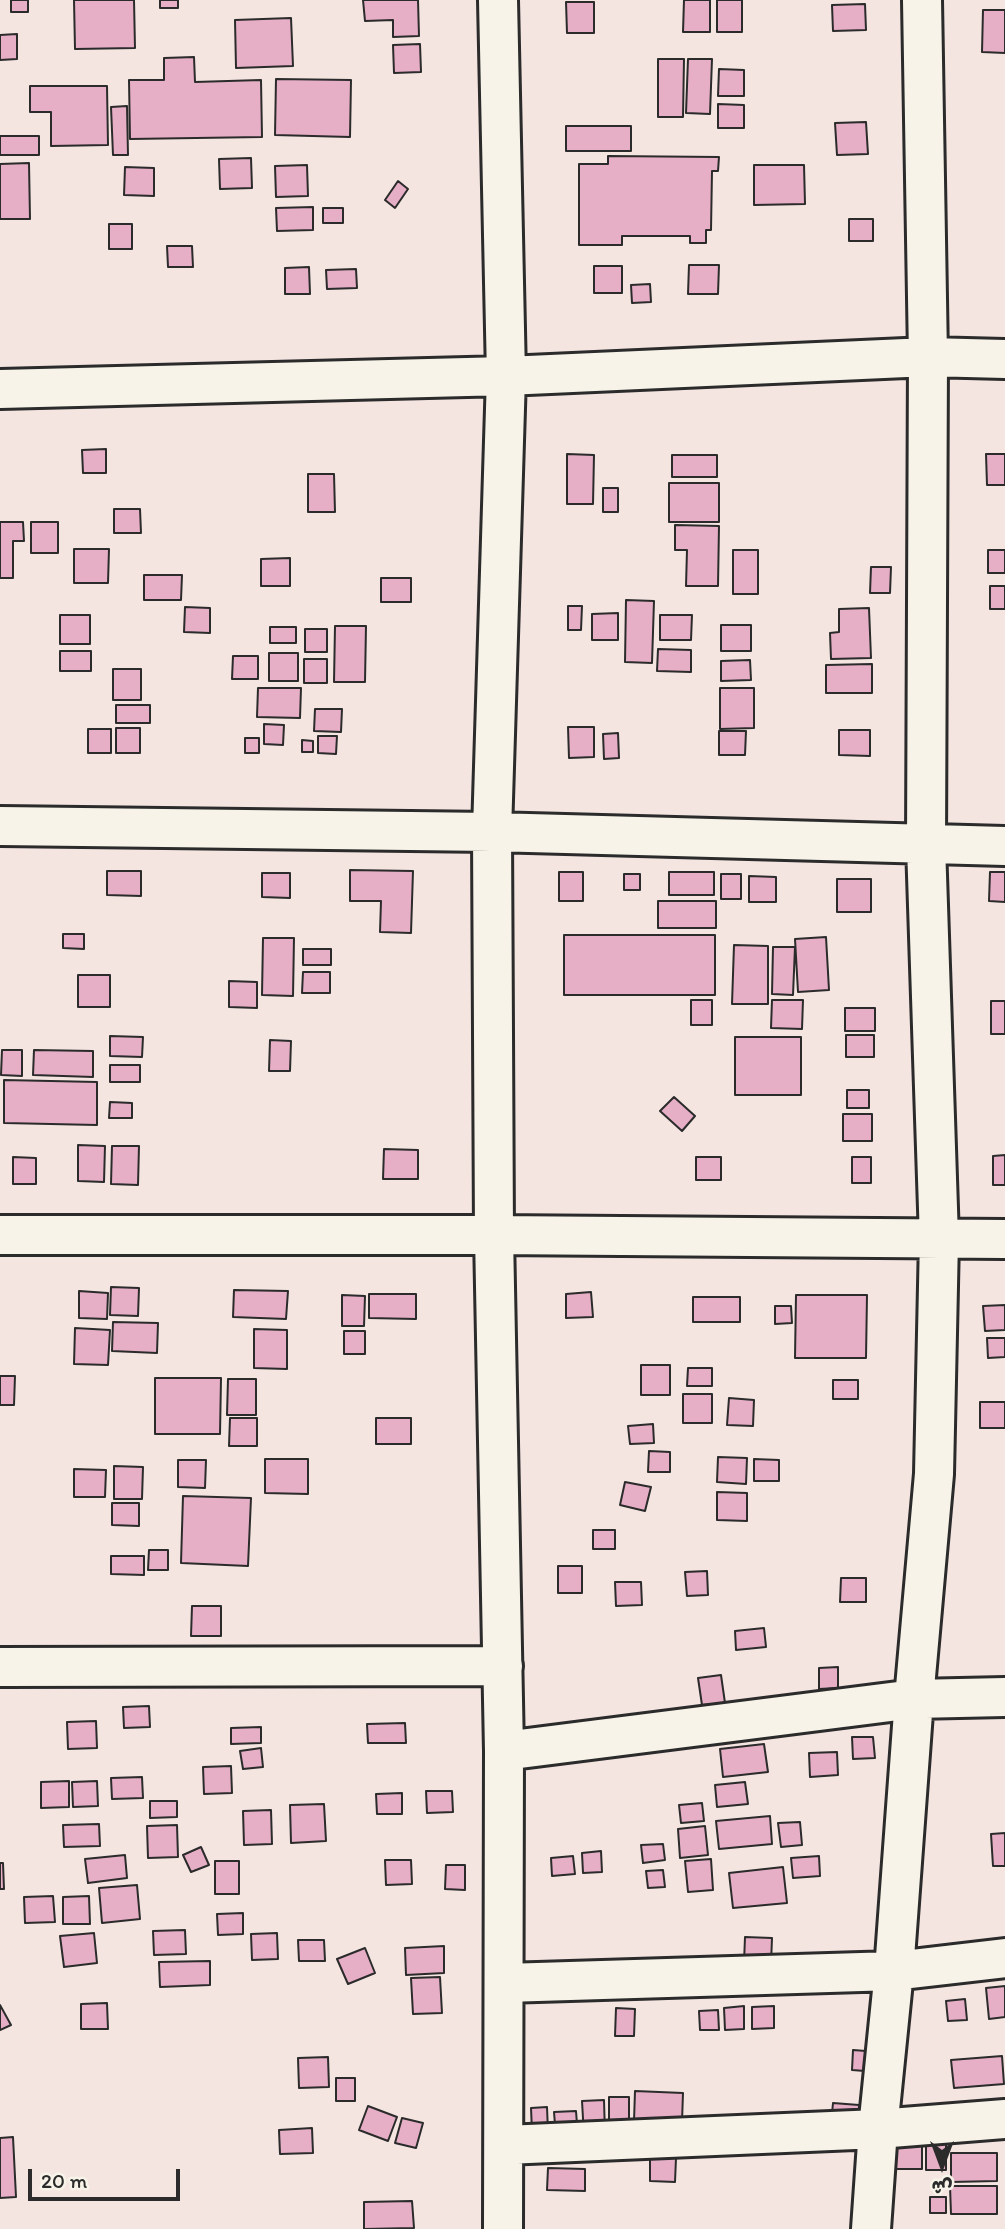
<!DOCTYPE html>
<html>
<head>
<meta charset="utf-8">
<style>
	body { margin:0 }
	#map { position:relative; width:1005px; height:2229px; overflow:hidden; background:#f4e5e1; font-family:Itim,"Playpen Sans Arabic",sans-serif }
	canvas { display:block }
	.north { position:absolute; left:907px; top:2131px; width:70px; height:70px; -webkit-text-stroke:5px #f7f3e8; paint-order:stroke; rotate:180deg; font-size:19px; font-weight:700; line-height:28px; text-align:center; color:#2b2b2b }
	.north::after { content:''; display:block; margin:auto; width:24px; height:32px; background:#2b2b2b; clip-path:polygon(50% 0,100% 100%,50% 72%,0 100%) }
	.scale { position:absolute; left:28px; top:2169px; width:152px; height:32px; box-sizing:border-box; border:4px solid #2b2b2b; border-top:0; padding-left:9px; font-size:21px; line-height:24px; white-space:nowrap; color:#2b2b2b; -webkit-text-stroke:5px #f7f3e8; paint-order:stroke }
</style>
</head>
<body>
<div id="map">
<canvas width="1005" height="2229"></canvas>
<div class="north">ش</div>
<div class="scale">20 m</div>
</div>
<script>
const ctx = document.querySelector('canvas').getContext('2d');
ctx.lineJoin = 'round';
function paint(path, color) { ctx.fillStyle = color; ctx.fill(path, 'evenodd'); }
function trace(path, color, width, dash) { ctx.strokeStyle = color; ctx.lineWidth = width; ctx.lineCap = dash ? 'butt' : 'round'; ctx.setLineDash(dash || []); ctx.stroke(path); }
const building = new Path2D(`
	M11 0H28V12H11Z
	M74 0H134L135 48 75 49Z
	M160 0H178V8H160Z
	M363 0H418L419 36 393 37V20L365 21Z
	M684 0H710V32H683Z
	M717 0H742V32H717Z
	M566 2H594V33H567Z
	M865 4 866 30 833 31 832 5Z
	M983 10H1005V53L982 52Z
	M291 18 293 66 236 68 235 20Z
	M17 34V59L0 60V35Z
	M420 44 421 72 394 73 393 45Z
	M194 57 195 82 261 80 262 137 130 139 129 80H164V58Z
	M658 59H684L683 117H658Z
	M688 59H712L710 114 686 113Z
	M719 69 744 70V96H718Z
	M276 79 351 80 350 137 275 135Z
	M30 86H107L108 145 51 146V112H30Z
	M718 104 744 105V128H718Z
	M127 106 128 155H113L111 107Z
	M866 122 868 154 837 155 835 123Z
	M566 126H631V151H566Z
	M0 136H39V155H0Z
	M608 156 719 157 718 171H712L711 230H706V243H690V236H622V245H579V164H608Z
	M251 158 252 188 220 189 219 159Z
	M29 163 30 219H0V164Z
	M307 165 308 196 276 197 275 166Z
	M754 165H804L805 204 754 205Z
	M125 167 154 168V196L124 195Z
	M398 181 408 189 395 208 385 200Z
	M313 207V230L277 231 276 208Z
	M323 208H343V223H323Z
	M849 219H873V241H849Z
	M109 224H132V249H109Z
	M167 246H192L193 267H168Z
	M689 265H719L718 294H688Z
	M594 266H622V293H594Z
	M309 267 310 294H285V268Z
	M356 269 357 288 327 289 326 270Z
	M650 284 651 302 632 303 631 285Z
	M106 449V473H83L82 450Z
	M567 454 594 455 593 504H567Z
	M986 454H1005V485H987Z
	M672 455H717V477H672Z
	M308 474H334L335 512H308Z
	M669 483H719V522H669Z
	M603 488H618V512H603Z
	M114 509H140L141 533H114Z
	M0 522H23L24 541H13V578H0Z
	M31 522H58V553H31Z
	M675 525 719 526 718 586H686L687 550H675Z
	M74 549H109L108 583H74Z
	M733 550H758V594H733Z
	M988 550H1005V573H988Z
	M290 558V586H261V559Z
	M871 567H891L890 593H870Z
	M144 575H182L181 600H144Z
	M381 578H411V602H381Z
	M990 586H1005V609H990Z
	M626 600 654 601 652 663 625 662Z
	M568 606H582L581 630H568Z
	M185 607 210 608V633L184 632Z
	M869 608 871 658 831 659 830 633 839 632V609Z
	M618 613V640H592V614Z
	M60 615H90V644H60Z
	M660 615H692L691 640H660Z
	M721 625H751V651H721Z
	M335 626H366L365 682H334Z
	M270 627H296V643H270Z
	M305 629H327V652H305Z
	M658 649 691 650V672L657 671Z
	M60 651H91V671H60Z
	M269 653H298V681H269Z
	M233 656H258V679H232Z
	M304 659H327V683H304Z
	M750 660 751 680 721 681V661Z
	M872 664V693H826V665Z
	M113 669H141V700H113Z
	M258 688H301L300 718 257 717Z
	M720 688H754V728L720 729Z
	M116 705H150V723H116Z
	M315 709H342L341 732 314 731Z
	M264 724 284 725 283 745 264 744Z
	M568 727H594V757L569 758Z
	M116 728H140V753H116Z
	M88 729H111V753H88Z
	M839 730H870V756L839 755Z
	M719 731H746L745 755H719Z
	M618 733 619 758 604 759 603 734Z
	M318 736H337L336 754 318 753Z
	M245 738H259V753H245Z
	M302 740 313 741V752H302Z
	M350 870 413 871 411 933 380 932 381 901H350Z
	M107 871H141V896L107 895Z
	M559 872H583V901H559Z
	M669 872H714V895H669Z
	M990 872H1005V902L989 901Z
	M262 873H290V898L262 897Z
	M624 874H640V890H624Z
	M721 874H741V899H721Z
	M749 876 776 877V902H749Z
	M837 879H871V912H837Z
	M658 901H716V928H658Z
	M63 934H84V949L63 948Z
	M564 935H715V995H564Z
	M826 937 829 990 798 992 795 939Z
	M263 938H294L293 996 262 995Z
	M734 945 768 946V1004H732Z
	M773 947H795L793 995 772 994Z
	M303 949H331V965H303Z
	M303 972H330V993H302Z
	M78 975H110V1007H78Z
	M229 981 257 982V1008L229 1007Z
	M691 1000H712V1025H691Z
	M772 1000H803L802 1029 771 1028Z
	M991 1001H1005V1034H991Z
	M845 1008H875V1031H845Z
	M846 1035H874V1057H846Z
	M110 1036 143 1037 142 1057 110 1056Z
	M735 1037H801V1095H735Z
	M270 1040 291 1041 290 1071H269Z
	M2 1050H22V1076L1 1075Z
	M34 1050 93 1051V1077L33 1075Z
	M110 1065H140V1082H110Z
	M4 1080 97 1082V1125L4 1123Z
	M847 1090H869V1108H847Z
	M674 1097 695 1116 682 1131 660 1111Z
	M110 1102 132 1103V1118H109Z
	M843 1114H872V1141H843Z
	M78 1145 105 1146 104 1182 78 1181Z
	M112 1146H139L138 1185 111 1184Z
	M384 1149 418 1150V1179H383Z
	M1005 1155V1185H993V1156Z
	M13 1157 36 1158V1184H13Z
	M696 1157H721V1180H696Z
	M852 1157H871V1183H852Z
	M111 1287 139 1288 138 1316 110 1315Z
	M234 1290 288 1291 286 1319 233 1317Z
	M79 1291 108 1293 107 1319 79 1318Z
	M591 1292 593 1317 566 1318V1294Z
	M369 1294H416V1319L369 1318Z
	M342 1295 365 1296 364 1326H342Z
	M796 1295H867L866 1358H795Z
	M693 1297H740V1322H693Z
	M1005 1305V1330L985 1331 983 1306Z
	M775 1306H791L792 1323 775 1324Z
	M113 1322 158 1323 157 1353 112 1351Z
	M75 1328 110 1330 108 1365 74 1364Z
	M254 1329 287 1330V1369L254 1368Z
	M344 1331H365V1354H344Z
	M987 1338H1005V1357L988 1358Z
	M641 1365H670V1395H641Z
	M688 1368H712V1386H687Z
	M0 1376H15L14 1405H0Z
	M155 1378H221L220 1434H155Z
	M228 1379H256V1415H227Z
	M833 1380H858V1399H833Z
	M683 1394H712V1423H683Z
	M729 1398 754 1400 753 1426 727 1425Z
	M980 1402H1005V1428H980Z
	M230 1418H257V1446H229Z
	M376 1418H411V1444H376Z
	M653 1424 654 1443 630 1444 628 1426Z
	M649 1451 670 1452V1472H648Z
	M718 1457 747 1458 746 1484 717 1482Z
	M265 1459H308V1494L265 1493Z
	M754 1459 779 1460V1481H754Z
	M178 1460H206L205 1488 178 1487Z
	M114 1466 143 1467 142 1499H114Z
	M74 1469 106 1470 105 1497H74Z
	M625 1482 651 1487 645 1511 620 1505Z
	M717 1492 747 1493V1521L717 1520Z
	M183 1496 251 1498 248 1566 181 1563Z
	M112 1503H139V1526L112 1525Z
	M593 1530H615V1549H593Z
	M149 1550H168V1570H148Z
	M111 1556H144V1575L111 1574Z
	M558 1566H582V1593H558Z
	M707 1571 708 1595 687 1596 685 1572Z
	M841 1578H866V1602H840Z
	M615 1582H641L642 1605 616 1606Z
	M192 1606H221V1636H191Z
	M764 1628 766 1647 736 1650 735 1631Z
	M838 1667V1688L819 1689V1668Z
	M721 1675 725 1703 702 1705 698 1678Z
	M149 1706 150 1727 124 1728 123 1707Z
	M96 1721 97 1748 68 1749 67 1722Z
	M405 1723 406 1743H368L367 1724Z
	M261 1727V1743L231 1744V1728Z
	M852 1737H873L875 1758 853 1759Z
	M764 1744 768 1772 723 1777 720 1749Z
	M261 1748 263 1767 243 1769 240 1751Z
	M837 1752 838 1775 810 1777 809 1753Z
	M231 1766 232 1793 204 1794 203 1767Z
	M142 1777 143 1798 112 1799 111 1778Z
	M69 1781V1807L41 1808V1782Z
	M97 1781 98 1806 73 1807 72 1782Z
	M745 1782 748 1804 717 1807 715 1785Z
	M426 1791H452L453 1812 427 1813Z
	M402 1793V1814H377L376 1794Z
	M150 1801H177V1817L150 1818Z
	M702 1803 704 1821 681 1823 679 1805Z
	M324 1804 326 1841 291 1843 290 1805Z
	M271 1810 272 1844 244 1845 243 1811Z
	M770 1816 772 1844 719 1849 716 1821Z
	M800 1822 802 1845 781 1847 778 1823Z
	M99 1824 100 1846 64 1847 63 1825Z
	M177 1825 178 1857 148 1858 147 1826Z
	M705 1826 708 1855 680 1858 678 1829Z
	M1005 1833V1866H993L991 1834Z
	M663 1844 665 1860 643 1863 641 1845Z
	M201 1847 209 1865 191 1872 183 1855Z
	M601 1851 602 1872 583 1873 582 1853Z
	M125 1855 127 1878 88 1883 85 1859Z
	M573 1856 575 1874 552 1876 551 1858Z
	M819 1856 820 1876 793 1878 791 1858Z
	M711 1859 713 1890 688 1892 685 1861Z
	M385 1860H411L412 1884 386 1885Z
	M215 1861H239V1894H215Z
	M0 1863H3L4 1889H0Z
	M446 1865H465V1890L445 1889Z
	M783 1867 787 1903 733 1908 729 1873Z
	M663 1870 665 1887 648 1888 646 1871Z
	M137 1885 140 1919 102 1923 99 1888Z
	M53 1896 55 1922 25 1923 24 1897Z
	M89 1896 90 1924H63V1897Z
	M243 1913V1934L218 1935 217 1914Z
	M185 1930 186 1954 154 1955 153 1931Z
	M94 1933 97 1963 64 1967 60 1936Z
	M277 1933 278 1959 252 1960 251 1934Z
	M745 1937 772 1938 771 1964 744 1963Z
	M298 1940H324L325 1961H299Z
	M444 1946V1973L406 1975 405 1948Z
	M365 1948 375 1973 348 1984 337 1959Z
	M210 1961V1985L160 1987 159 1962Z
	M440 1977 442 2013 413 2014 411 1978Z
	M1005 1986V2017L989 2019 986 1988Z
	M965 1999 967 2020 948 2021 946 2001Z
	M107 2003 108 2029H81V2004Z
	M0 2005 11 2025 0 2030Z
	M744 2006V2029L725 2030 724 2008Z
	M774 2006V2028L752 2029V2007Z
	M616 2008 635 2009 634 2036H615Z
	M718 2010 719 2030H700L699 2011Z
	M853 2050 866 2051 865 2071 852 2070Z
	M1002 2056 1004 2084 954 2088 951 2060Z
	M328 2057 329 2087 299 2088 298 2058Z
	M336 2078H355V2101H336Z
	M635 2091 683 2093 682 2122 634 2121Z
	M609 2097H629V2120H609Z
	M604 2100 605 2135 584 2136 582 2101Z
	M833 2103 859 2105 858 2126 831 2124Z
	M368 2106 397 2117 388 2141 359 2130Z
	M547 2107 548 2132H532L531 2108Z
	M576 2111 578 2137H556L554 2112Z
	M402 2118 423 2123 416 2148 395 2143Z
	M312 2128 313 2153 280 2154 279 2130Z
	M13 2137 16 2197 0 2198V2138Z
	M926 2144H946V2170H926Z
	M893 2145H922V2169H893Z
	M951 2153H997V2181L951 2182Z
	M650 2158H676L675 2182 650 2181Z
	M548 2168 585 2169V2191L547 2190Z
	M950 2186H997V2214H951Z
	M930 2197H946V2213H930Z
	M412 2201 414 2228 364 2229V2202Z`);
paint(building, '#e6afc5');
trace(building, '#2b2b2b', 2);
const minor = new Path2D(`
	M498 0 506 376 492 832 494 1235 504 1751 503 2229
	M0 389 506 376 928 357 1005 359
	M0 826 492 832 1005 846
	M0 1235H494L1005 1239
	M0 1667 503 1666
	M504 1751 914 1699 1005 1697
	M505 1983 894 1971 1005 1958
	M505 2145 878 2129 1005 2119
	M871 2229 878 2129 894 1971 914 1699 934 1474 939 1239 926 845 928 357 922 0`);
trace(minor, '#2b2b2b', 44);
trace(minor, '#f7f3e8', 38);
</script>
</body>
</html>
